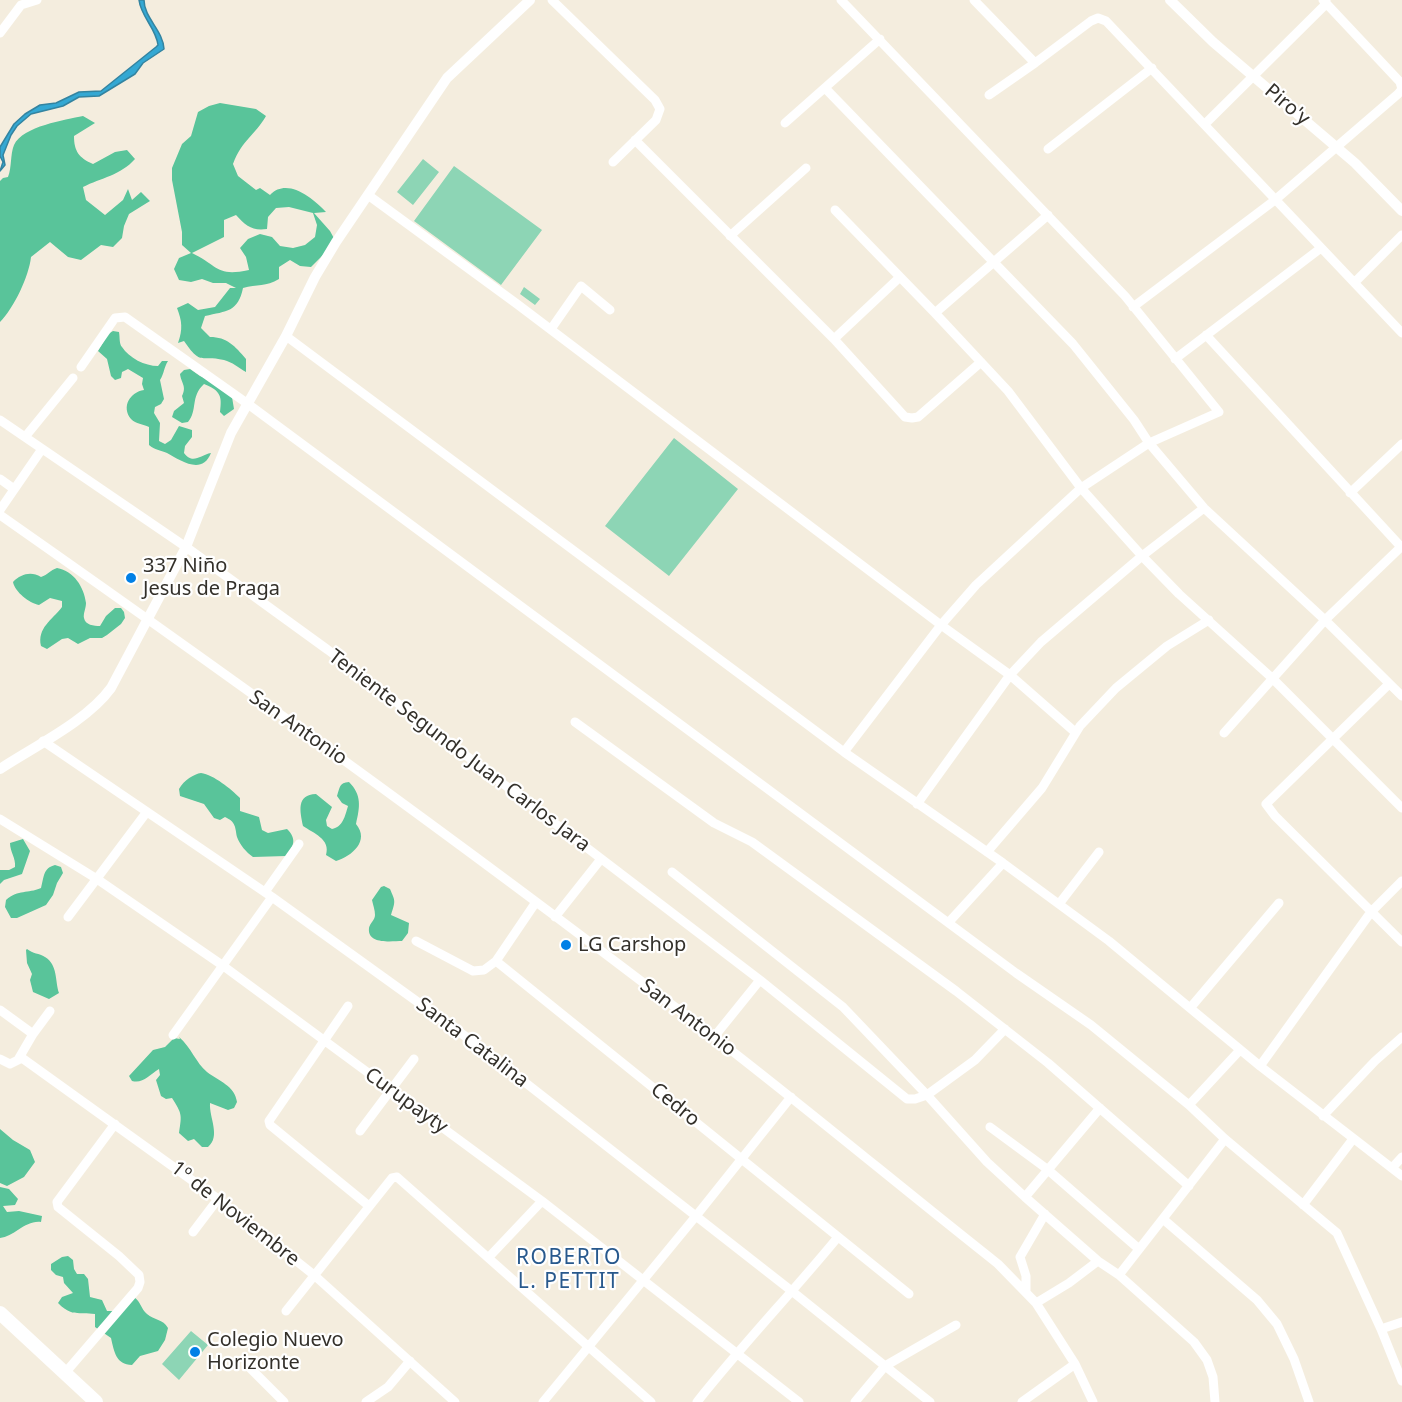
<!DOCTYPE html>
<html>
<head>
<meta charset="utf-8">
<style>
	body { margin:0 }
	canvas { display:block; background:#f4edde }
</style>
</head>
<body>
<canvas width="1402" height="1402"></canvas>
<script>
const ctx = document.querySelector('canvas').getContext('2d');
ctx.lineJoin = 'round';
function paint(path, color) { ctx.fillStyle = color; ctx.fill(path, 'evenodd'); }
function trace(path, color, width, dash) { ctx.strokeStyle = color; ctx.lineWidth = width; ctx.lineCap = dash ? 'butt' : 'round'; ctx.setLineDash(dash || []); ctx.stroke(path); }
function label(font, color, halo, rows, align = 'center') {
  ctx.font = font + ' "Noto Sans",sans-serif'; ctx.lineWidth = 4.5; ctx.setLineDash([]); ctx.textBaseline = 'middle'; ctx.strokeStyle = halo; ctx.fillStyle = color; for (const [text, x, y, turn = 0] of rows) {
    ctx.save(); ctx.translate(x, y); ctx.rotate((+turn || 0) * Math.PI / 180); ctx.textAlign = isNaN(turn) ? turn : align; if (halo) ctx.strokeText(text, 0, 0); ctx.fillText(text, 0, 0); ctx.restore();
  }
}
paint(new Path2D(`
	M423 159 439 172 413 205 397 192Z
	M454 166 542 230 501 285 414 221Z
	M524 287 540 299 535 305 520 294Z
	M674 438 738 489 669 576 605 526Z
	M191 1331 208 1345 179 1380 162 1364Z`), '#8dd5b5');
paint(new Path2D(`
	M220 103 256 109 266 116C255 135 242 140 233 164L238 176 256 190 260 188 270 195C287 177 313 198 326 212L314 213 330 231 336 242 311 267 300 266 290 260 279 267V279C266 287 257 284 243 288 238 312 227 311 205 316L201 328 210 337C227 337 235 346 246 359V372C239 368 232 362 224 360 200 354 202 367 184 341L178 343C183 329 182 321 177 308L188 303 198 310 215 307 230 288H236L226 283H213L202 279 191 282 179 280 174 269 179 258 191 253 182 245V232L172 180V168L182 144 191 136 198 112 209 106ZM289 207 313 213 317 225 315 237 305 245 293 248 280 246 272 237 260 234 248 239 240 248 246 257 249 270C216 277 219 266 192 253L224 237V220L236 215C246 226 252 231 267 229L268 217 276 208Z
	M83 116 95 123 74 136C74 151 79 158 93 164L115 152 127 150 135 159C121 175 101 178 83 187L86 200 105 215 123 200 128 189 132 200 141 192 150 201 129 214 124 226 122 238 113 247 101 245 81 260 68 257 50 242 31 257C29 276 14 308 0 322V181L3 178 8 177C12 167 10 155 14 145 23 126 65 120 83 116Z
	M113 331 119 332C120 337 119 344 122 347 129 358 145 366 158 366L162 361H168C164 367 164 374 160 380L164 399 161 404 155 407 154 413 160 423 159 441 165 444 171 440 179 426 192 430V437L185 446 184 453C193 465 200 455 211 453 202 476 180 460 167 453 160 450 155 450 149 445V427C143 424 136 424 131 419 121 407 130 392 144 390L142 384 143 378 128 369 122 372 121 378 115 380 111 376 107 359 98 351 108 334Z
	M190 369 200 376 213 381 232 397 234 409 224 416 220 412C222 396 221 391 204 384 190 397 198 410 188 422L182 423 172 417 174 411 184 403 182 396C187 386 181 383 180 374L184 370Z
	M57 568C74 571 84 587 86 603 86 608 83 614 84 618 85 625 94 626 100 626L106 616 115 608H121L124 612 125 618 121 624 107 635 102 638H90L78 644 68 638 62 639 47 649 41 646C37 628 52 620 62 607V601L50 598 39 605C29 603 15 592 13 582 21 574 31 571 41 577 48 575 50 570 57 568Z
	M201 773C214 775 231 789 240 798V811L259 817 262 830 268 833 287 829C297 839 294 846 286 856L253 857C246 852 240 845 237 837 235 827 236 822 225 817L220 820 214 818 204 804 180 796 179 789C184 780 194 774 201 773Z
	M349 782C362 795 360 807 356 824 370 841 352 856 336 861L326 855C331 839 313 833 303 826 300 811 296 795 316 794L332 807 326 820 327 826 332 829C343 827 345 816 348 806L342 803 337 796C340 787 339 783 349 782Z
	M23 839 30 851 22 874 4 880 0 884V870H9L15 867C16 858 10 852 10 843Z
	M55 865 61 867 63 873 57 883 53 895 46 905 17 918H11L5 907 6 900C19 889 27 894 41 888 44 877 43 868 55 865Z
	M384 886 390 889C395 901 396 900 391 915L409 923 408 933 402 941C392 941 367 945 369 928 370 923 375 920 375 915 375 910 373 905 372 900L381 887Z
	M27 949C33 954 39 953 45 957 58 965 55 981 59 993L49 999 33 992 30 980 32 974 27 963 26 950Z
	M179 1037C191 1047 196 1063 207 1072 219 1081 235 1086 237 1102L234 1108 228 1110 210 1103C209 1118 221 1136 208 1147H202L194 1139 188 1141 179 1133C182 1114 182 1114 172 1098L166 1099 161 1096 156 1080 160 1075 159 1069C149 1075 143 1084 132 1081L129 1076 153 1050 165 1047 174 1038 180 1039Z
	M0 1129 13 1140 30 1150 35 1162 24 1177 7 1186 0 1183Z
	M0 1187 9 1189 18 1199 15 1205 3 1206 7 1212 19 1211 42 1216 41 1222C25 1220 14 1237 0 1238Z
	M68 1256 73 1260 74 1269 77 1274H84L88 1279 90 1297 102 1300 107 1311H113L134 1297C141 1302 141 1309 147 1314 154 1320 163 1319 168 1328L165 1340 158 1351 140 1356 132 1365C116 1365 114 1351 111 1338L95 1327V1314C78 1311 73 1318 58 1303L62 1297 73 1293 64 1283 63 1277 56 1275 51 1270V1264L62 1257Z`), '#59c49a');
const water = new Path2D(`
	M139 0H144C144 18 163 30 164 49L143 63 135 74 99 96 79 97 63 106 31 114 17 126 11 135 3 155 5 165 0 171 3 162 0 156V147L14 124 25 114 40 105 56 103 79 92 101 91 156 47 158 45C156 28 141 17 139 0Z`);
paint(water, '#34a8d3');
trace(water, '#3484a0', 1.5);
trace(new Path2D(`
	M552 0 655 100 660 109 656 120 613 162
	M841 0 1125 296 1219 412 1149 443 1081 488 976 585 941 625 844 752
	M974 0 1035 63 1091 21 1098 18 1106 21 1402 333
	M0 33 21 5 37 0
	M825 88 1073 344 1134 420 1149 443 1204 508 1325 620 1402 696
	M989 95 1035 63
	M785 123 880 39
	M1205 124 1326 4V0
	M635 140 834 339 905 417 912 418 918 417 981 362
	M1048 149 1152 68
	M368 195 517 304 941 625 1010 675 1075 732
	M835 210 935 313 1008 391 1081 488 1142 556 1179 594 1272 678 1402 808
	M730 236 806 168
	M1355 282 1402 235
	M1133 307 1275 200 1398 94 1402 89 1400 82 1323 0
	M935 313 1048 215
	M551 329 581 286 610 310
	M1206 335 1402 548
	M286 336 844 752 1003 863 1109 941 1260 1066 1402 1176
	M834 339 900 277
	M1175 359 1321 248
	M81 367 115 318 125 317 248 404 1016 973 1091 1025 1189 1105 1225 1139 1337 1233 1381 1329 1402 1381
	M0 420 186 547 328 650 760 980 907 1099H915L927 1095 975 1060 1005 1029
	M25 437 73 378
	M0 479 14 489
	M1350 493 1402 444
	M0 510 42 449
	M0 515C241 684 481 857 714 1037 810 1111 903 1189 998 1264L1036 1303 1075 1364 1093 1402
	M1389 684 1266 804 1275 816 1402 942
	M575 722 714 823 752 842 956 991 1048 1063 1189 1186
	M1224 733 1325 620 1402 546
	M43 741 272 897 476 1044 793 1292 930 1402
	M917 804 1010 675 1041 642 1142 556 1204 508
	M0 819 97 879 222 965 542 1201 799 1402
	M987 852 1042 788 1080 726 1116 688 1167 646 1209 620
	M672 872 843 1007 927 1095 987 1162 1025 1197 1098 1261 1119 1275 1194 1342 1207 1360 1213 1377 1215 1402
	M265 892 299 844
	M536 902 496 961 909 1294
	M1059 904 1099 852
	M68 917 146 813
	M555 917 601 859
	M949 922 1003 863
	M416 941 473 971 484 970 496 961
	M348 1006 269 1121 270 1125 369 1206
	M1191 1007 1279 903
	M0 1010 33 1034
	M173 1035 272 897
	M714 1037 760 980
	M19 1058 33 1034 50 1011
	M0 1059 10 1064 22 1058 218 1199 265 1236 314 1275 455 1402
	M1260 1066 1371 912 1402 881
	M1189 1105 1240 1050
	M1323 1116 1375 1061 1402 1037
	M990 1127 1047 1169 1139 1249
	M360 1131 414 1059
	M1392 1168 1402 1157
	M1025 1197 1100 1108
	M1303 1205 1353 1139
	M1163 1219 1257 1300 1277 1324 1294 1359 1309 1402
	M193 1232 218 1199
	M489 1257 542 1201
	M1119 1275 1225 1139
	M1026 1291V1276L1020 1257 1045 1214
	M1036 1303 1069 1283 1098 1261
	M286 1311 392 1178 397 1177 651 1402
	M1381 1329 1402 1322
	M246 1364 284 1402
	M65 1373 138 1288 140 1282 139 1275 119 1256 58 1207 57 1202 115 1124
	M366 1402 388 1387 410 1361
	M543 1402 696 1216 791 1097
	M697 1402C742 1345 792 1293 838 1237
	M855 1402 885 1366 956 1325
	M1022 1402 1075 1364`), '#fff', 9);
trace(new Path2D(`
	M1170 0 1213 42 1355 163 1402 211
	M0 769C35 746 87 721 111 688L186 547 231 433 286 336 315 277 336 242 447 78 530 0`), '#fff', 10);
trace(new Path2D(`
	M0 1313 96 1402`), '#fff', 14);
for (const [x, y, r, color] of [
	[131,578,6,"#0180e6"],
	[566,945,6,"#0180e6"],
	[195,1352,6,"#0180e6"]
]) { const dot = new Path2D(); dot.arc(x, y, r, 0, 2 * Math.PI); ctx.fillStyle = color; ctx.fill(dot); trace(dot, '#fff', 2); }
label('20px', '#33302a', '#fff', [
	["Piro'y",1287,105,40],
	["San Antonio",298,728,35],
	["Teniente Segundo Juan Carlos Jara",459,751,37],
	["San Antonio",688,1018,37],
	["Santa Catalina",472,1043,37],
	["Curupayty",406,1101,36],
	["Cedro",675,1105,39],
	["1º de Noviembre",235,1214,38]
]);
label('20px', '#33302a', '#fff', [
	["337 Niño",143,566],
	["Jesus de Praga",143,589],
	["LG Carshop",578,945],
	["Colegio Nuevo",207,1340],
	["Horizonte",207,1363]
], 'left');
ctx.letterSpacing = '1.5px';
label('21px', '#28598d', '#fff', [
	["ROBERTO",569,1258],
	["L. PETTIT",569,1282]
]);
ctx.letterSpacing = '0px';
</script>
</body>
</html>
